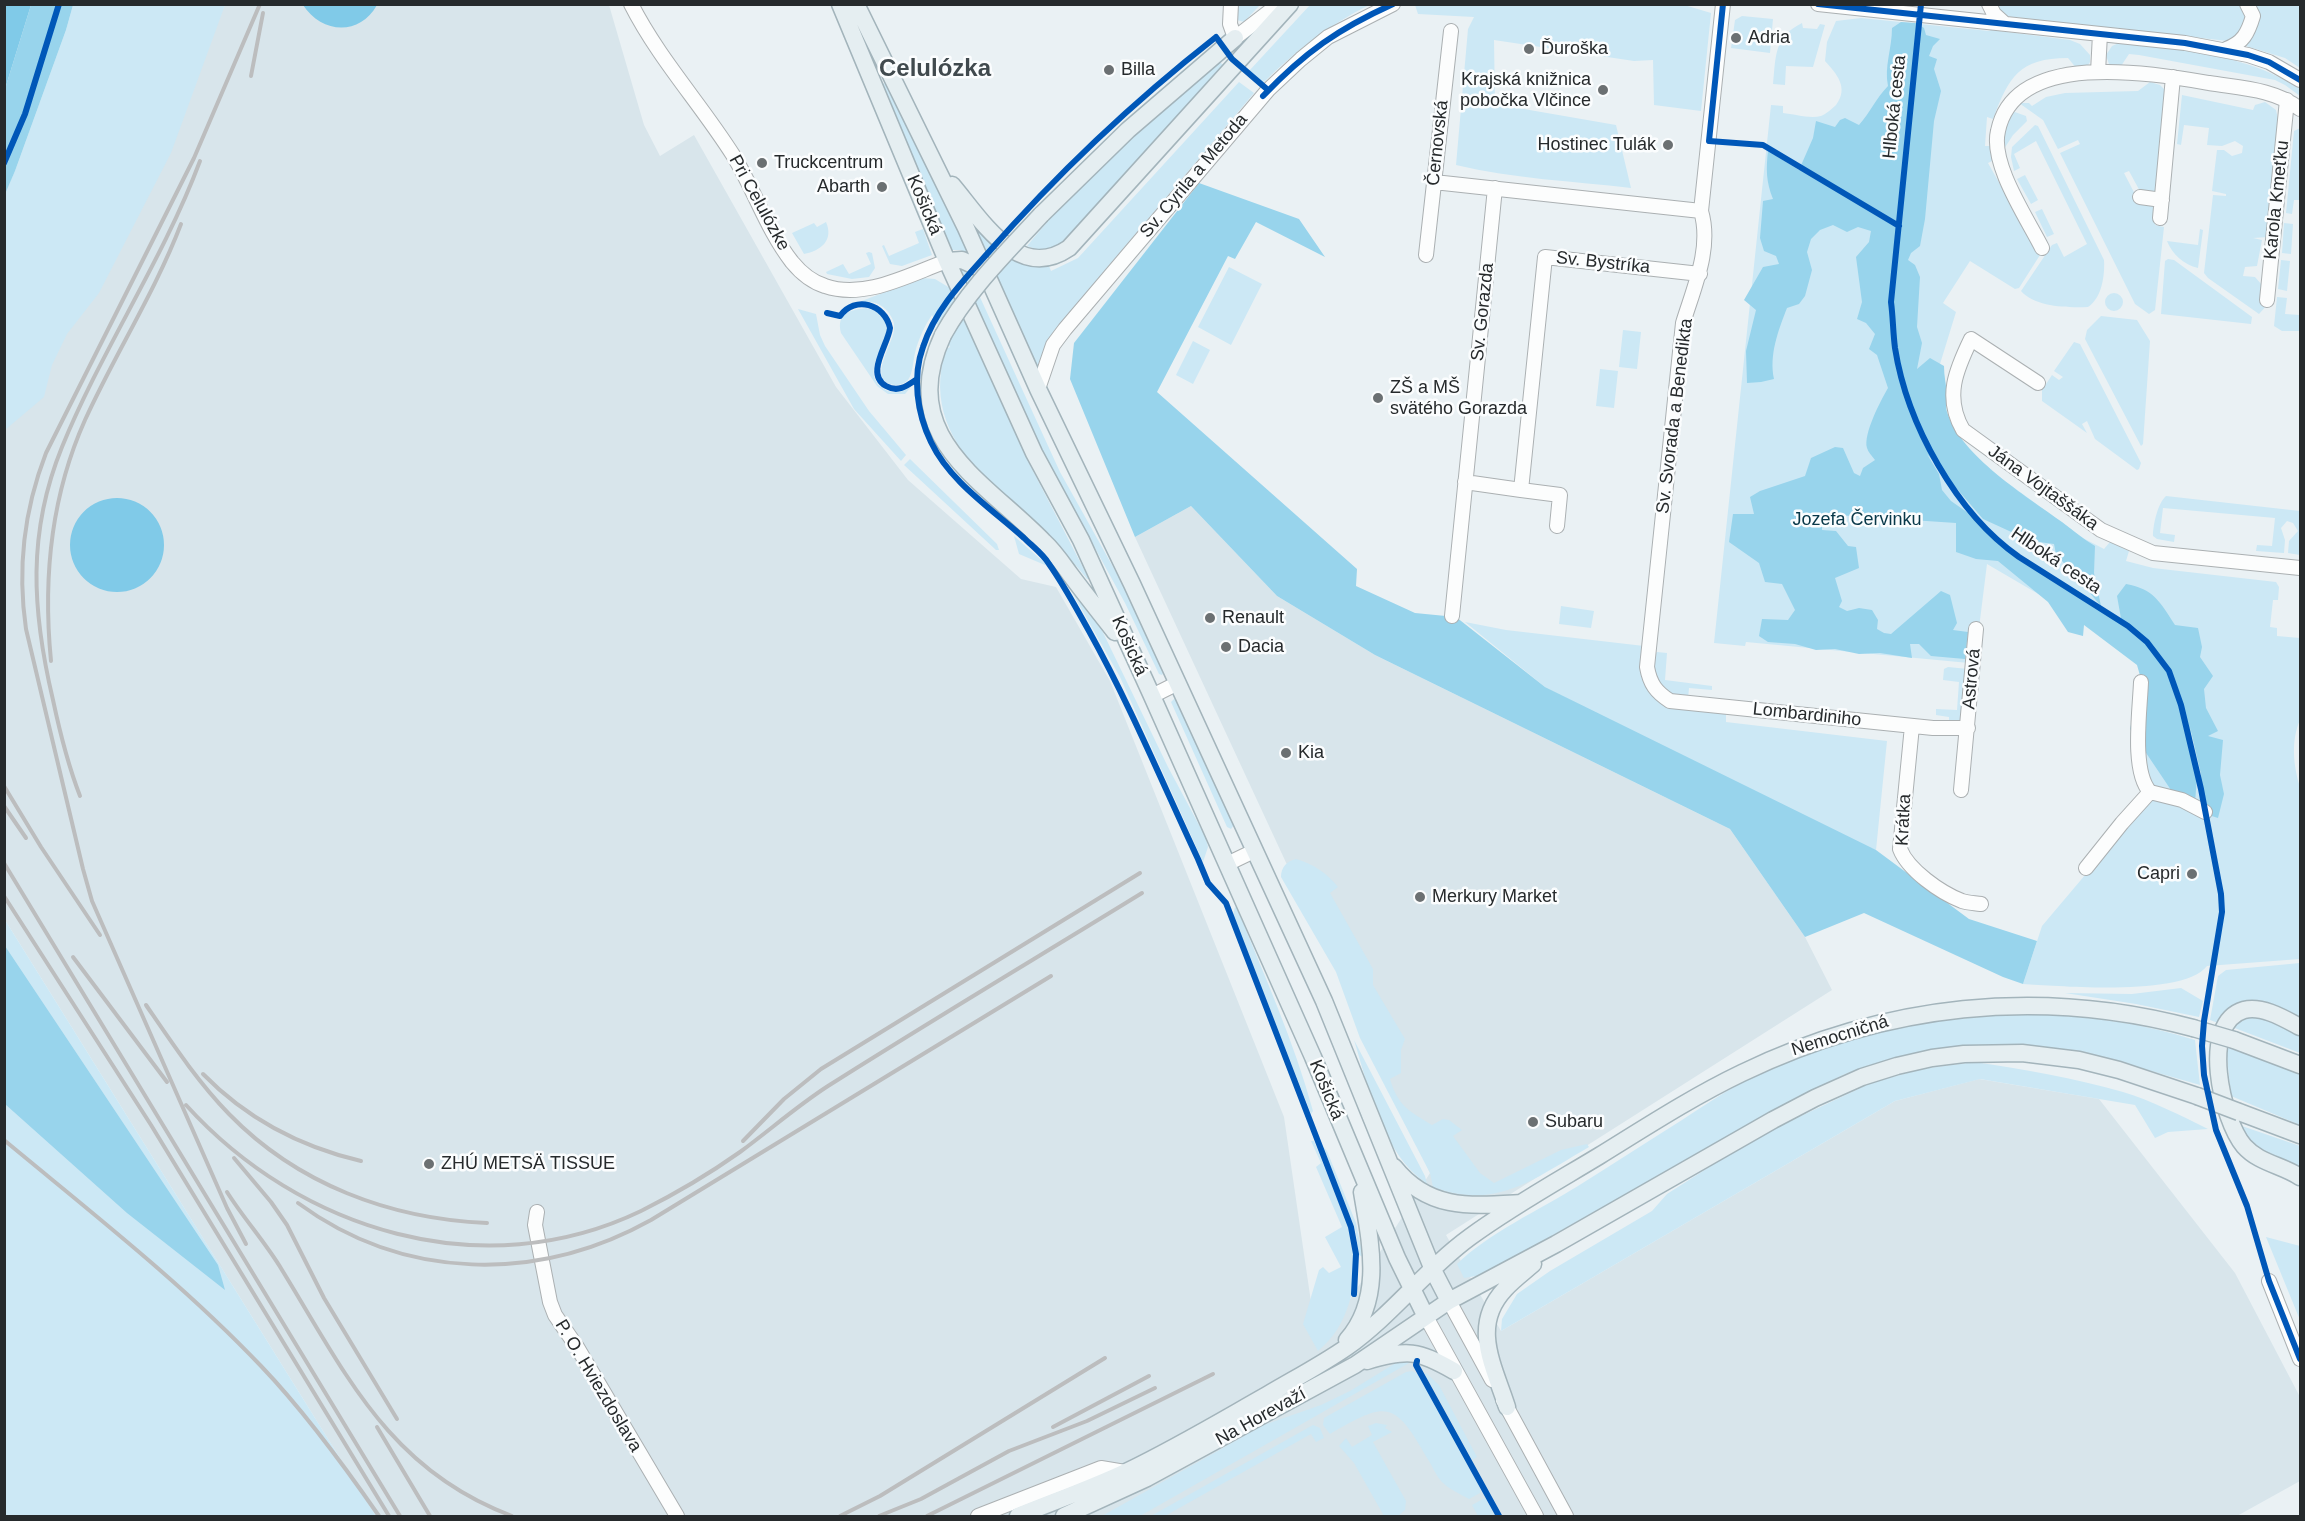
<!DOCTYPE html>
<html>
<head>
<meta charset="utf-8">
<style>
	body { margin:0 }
	#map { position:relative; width:2305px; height:1521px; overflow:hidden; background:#eaf1f4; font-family:Helvetica,sans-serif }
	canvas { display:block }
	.frame { position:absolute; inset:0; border:6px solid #262a2c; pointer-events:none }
</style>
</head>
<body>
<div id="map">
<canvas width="2305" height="1521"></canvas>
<div class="frame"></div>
</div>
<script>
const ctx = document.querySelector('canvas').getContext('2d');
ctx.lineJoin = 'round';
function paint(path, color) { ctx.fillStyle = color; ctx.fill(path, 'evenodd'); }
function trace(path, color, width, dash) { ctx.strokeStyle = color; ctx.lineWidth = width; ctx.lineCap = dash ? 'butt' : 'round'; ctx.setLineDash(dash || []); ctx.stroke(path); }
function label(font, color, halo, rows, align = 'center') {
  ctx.font = font + ' Helvetica,sans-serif'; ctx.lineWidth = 5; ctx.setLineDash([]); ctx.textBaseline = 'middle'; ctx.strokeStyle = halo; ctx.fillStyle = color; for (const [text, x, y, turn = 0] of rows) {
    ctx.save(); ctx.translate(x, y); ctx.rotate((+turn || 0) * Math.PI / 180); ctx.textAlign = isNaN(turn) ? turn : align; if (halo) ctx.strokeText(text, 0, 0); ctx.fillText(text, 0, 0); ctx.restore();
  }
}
paint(new Path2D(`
	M527 4 609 5 644 125 660 156 694 135 836 387 908 480 1021 579 1056 587 1110 681 1284 1117 1318 1350 1430 1173 1135 537 1191 506 1277 596 1375 655 1730 829 1805 937 1832 990 1446 1235 1501 1331 1895 1101 1979 1079 2099 1099 2235 1273 2300 1397V1481L2237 1516H376L5 920V430L225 5Z`), '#d8e5eb');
paint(new Path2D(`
	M2240 4C2251 20 2242 32 2228 41L2005 16 1996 5Z
	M73 5H225L171 153 99 293 67 334 52 365 44 397 5 430 4 194 15 171 66 30Z
	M1237 5H1260L1244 22 1237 20Z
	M1310 5H1369C1329 25 1295 51 1263 83L1249 71Z
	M1419 5 1681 4 1711 13 1701 111 1654 105 1653 60 1634 61 1494 40 1495 104 1616 125 1631 188C1573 181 1514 179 1456 165L1468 29 1474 17 1418 14 1415 5Z
	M2256 5H2300V68L2285 58 2246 46C2257 32 2261 22 2256 5Z
	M1742 16 1773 19 1770 53 1731 48 1735 20Z
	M1861 18 1989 31 1991 30 2070 40 2080 44 2090 55V62L2087 67 2077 69 2068 58C2019 58 2009 77 1993 119L1987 117 1985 146H1990L1994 160 1988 163 2040 255 2019 288 2015 289 1970 261 1943 303 1956 312 1940 364 1938 386 1941 410 1966 449 1994 473 2083 538 2104 549 2110 542 2129 551 2126 561 2153 568 2276 582 2279 587 2278 600H2273L2270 627 2277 628V636L2300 638V720C2291 740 2293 765 2300 787V959L2207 966C2183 997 2061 986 2023 984L2042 926 2151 797 2146 778 2142 664 2098 629 1987 564 1979 628 1969 663 1746 642 1745 646 1714 643 1771 105 1783 106V113C1794 114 1810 119 1821 116 1825 115 1833 108 1836 105 1849 88 1837 74 1825 61L1827 42 1836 21Z
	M1802 23 1803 28 1817 29 1820 24 1825 25 1813 67 1786 66 1785 85 1773 84C1776 55 1774 37 1802 23Z
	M2119 43C2137 43 2156 47 2174 49 2222 56 2259 63 2300 89V96L2285 85 2275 80 2139 55 2129 54 2121 66 2112 67 2109 64 2106 55 2112 46Z
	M1220 62 1226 68 1062 246 1042 251 1027 246C1083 177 1153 120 1220 62Z
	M1239 82 1254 93 1058 326 1046 342 1040 364 1037 365 976 231 978 229C999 249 1017 272 1049 266L1051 271 1078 258Z
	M2150 82 2160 85 2167 92 2160 185 2156 184 2155 197 2142 195 2129 171 2124 173 2138 200 2155 203V225L2164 227 2155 310 2149 314 2135 304 2060 153 2080 144 2078 140 2058 149 2043 120 2019 103H2029L2032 106 2046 97 2065 93 2138 91Z
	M883 83 885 84 970 253 968 254 960 250H951Z
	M2182 95 2253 110 2255 105 2265 102 2276 110 2278 119 2268 237 2253 238 2262 240 2257 266 2245 267 2243 276 2255 277 2262 285 2269 303 2259 314 2208 278 2204 273 2213 195 2226 196V194L2212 191 2217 150H2224L2232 156 2242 153 2243 146 2235 141 2222 146 2207 145 2209 128 2184 125 2181 145 2177 144Z
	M2012 111 2026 116 2027 121 2013 135 2004 149 2005 127Z
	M2035 125 2038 126 2104 260C2105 275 2102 298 2088 307 2068 308 2035 307 2021 291L2052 245 2057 243 2064 257 2087 244 2036 141 2014 154 2020 168 2014 171 2011 157 2012 147Z
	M2300 128V200H2294L2292 214 2286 213 2294 131Z
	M2025 175 2038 200 2031 204 2017 179Z
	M2042 209 2054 234 2047 237 2035 212Z
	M826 222C834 240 821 251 804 254L792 233 814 223 817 227Z
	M2284 223 2293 224 2291 254 2282 253Z
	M923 229 932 255 902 266 890 264 882 246 884 245 889 256 919 243 915 232Z
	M2200 229 2203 230 2198 268C2184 265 2172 254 2167 241L2198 245Z
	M869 252 872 253 875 268 869 277 852 279 827 274 826 272 843 264 849 274 871 264 866 253Z
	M2168 259 2174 260 2252 317 2251 324 2161 314 2165 261Z
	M2281 260 2290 261 2287 291 2278 289Z
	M964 267 968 271 1060 472 1131 599 1164 672 1162 675 1159 674 1125 603 1042 451 961 273Z
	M1229 267 1262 284 1231 345 1198 327Z
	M922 278 935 279 950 288 1032 469 1089 579H1087C1033 506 912 457 946 349L950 347 932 315C925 325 918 340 915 353 913 361 913 373 908 380 904 384 900 385 895 385 865 382 894 343 894 329 895 323 892 317 888 312 880 302 871 301 859 302Z
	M2105 302a9 9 0 1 1 18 0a9 9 0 1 1-18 0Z
	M2277 297 2287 298 2285 314 2300 315V331H2282L2274 326Z
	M866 308C878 310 885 317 887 329 885 348 860 374 884 389 894 395 902 392 911 387L905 394H888L877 386 841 333C836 313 850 310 866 308Z
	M798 309 816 314 820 335 825 346 869 411 906 455 901 461 854 409Z
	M2101 316 2137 320 2150 341 2143 444 2141 446 2085 339 2087 330Z
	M1623 330 1641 332 1637 369 1619 367Z
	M1193 341 1210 350 1193 384 1176 375Z
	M2074 342 2080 344 2141 463 2139 469 2137 470 2095 439 2087 421 2082 424 2087 433 2042 401V390L2052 375 2059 380 2063 377 2054 371Z
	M1600 369 1618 371 1614 408 1596 406Z
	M910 459 997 544 999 550H996L904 465Z
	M2166 496 2300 511V555L2288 553 2289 541 2298 531 2293 523 2287 521 2281 528 2285 540 2284 553 2256 551 2257 545 2272 546 2275 518 2163 508 2160 533 2175 535 2174 542 2157 539 2153 536C2153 524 2158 503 2166 496Z
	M1014 536 1046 564 1045 565 1019 554Z
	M1065 580 1096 618 1168 767 1206 838 1208 847 1203 862 1120 677Z
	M1561 606 1594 611 1591 628 1559 624Z
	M1465 622 1506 630 1644 646 1656 695 1726 712V722L1887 741 1876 850 1844 839 1545 687Z
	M1657 652 1667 653 1665 680 1712 686V690L1689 688 1688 699C1662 692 1652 682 1654 655Z
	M1948 667 1968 669 1961 722 1949 724V717L1936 715V709L1957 710 1959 682 1943 680 1944 669Z
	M1174 699 1177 700 1234 825 1231 829 1227 827 1171 702Z
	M1296 859C1313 864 1327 873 1338 887L1330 893 1373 969V985L1405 1039 1401 1050V1073L1390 1079C1398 1106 1409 1111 1432 1125L1443 1119 1449 1120 1462 1130 1453 1136 1480 1173 1494 1183 1561 1150 1587 1144 1589 1147C1535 1178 1497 1211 1433 1187L1430 1173 1360 1038 1336 972 1281 877C1281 867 1287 861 1296 859Z
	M1235 907 1237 908C1264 975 1294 1041 1313 1111L1311 1114 1233 915Z
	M5 920 376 1516H5Z
	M2300 963V1021L2269 1005 2218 1023 2210 1020 2218 976 2226 970Z
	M2181 988 2203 1001 2199 1017 2136 1004 2065 993 2132 994Z
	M2037 1014C2091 1017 2143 1023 2195 1040L2200 1085 2085 1052 2034 1046 1967 1045 1931 1050 1870 1065 1845 1074 1793 1100 1482 1275 1464 1278 1457 1264C1487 1234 1541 1209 1578 1186 1613 1164 1647 1142 1682 1120 1709 1102 1738 1083 1768 1069 1852 1030 1945 1016 2037 1014Z
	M2249 1017 2267 1018 2300 1035V1053L2232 1027Z
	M1354 1040 1425 1176 1427 1184C1382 1153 1369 1089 1354 1040Z
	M2226 1047 2300 1073V1125L2231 1096Z
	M1974 1062C2024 1069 2074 1078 2123 1092 2152 1101 2180 1115 2208 1129L2168 1132 2155 1138 2135 1105 1980 1079 1895 1101 1501 1331 1502 1319 1517 1294 1550 1271 1652 1211 1667 1194 1728 1155 1784 1124 1871 1083 1922 1069Z
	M2239 1125 2300 1146V1168C2269 1157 2258 1153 2239 1125Z
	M1311 1141H1314L1349 1228C1360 1261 1355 1305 1334 1334 1330 1340 1324 1345 1318 1351L1303 1324 1319 1270 1323 1267 1329 1273 1341 1267 1325 1237 1342 1227 1316 1167 1321 1163Z
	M1321 1144 1327 1151 1356 1223 1363 1257 1359 1255 1355 1229Z
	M2266 1237 2300 1246V1320Z
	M1411 1360 1409 1363 1140 1516H1102L1264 1425 1321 1405 1350 1391 1399 1361Z
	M1412 1371 1420 1375 1480 1488V1493L1469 1499C1460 1494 1449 1489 1442 1482 1436 1476 1432 1465 1427 1458 1394 1400 1387 1401 1330 1434L1323 1425 1324 1418 1406 1372Z
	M1426 1373 1439 1385 1477 1457 1472 1460 1433 1388 1424 1374Z
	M1376 1423 1387 1425 1385 1428 1392 1432 1373 1442 1406 1501 1405 1510 1398 1516H1384L1354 1463 1339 1446 1346 1438 1352 1447 1372 1435 1368 1426Z
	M1313 1425 1320 1428 1324 1438 1316 1442 1311 1434 1165 1516H1151Z
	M1483 1499H1486L1495 1516H1478L1472 1505Z`), '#cce8f5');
paint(new Path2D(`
	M31 5H73L66 30 15 171 5 194V89Z
	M1901 22 1916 23 1924 28 1926 35 1940 39 1933 46 1929 56 1937 59 1934 69 1941 91 1934 121 1925 219 1920 246 1911 253 1908 260 1915 265 1920 277 1917 327 1922 343 1917 369 1930 358 1944 366C1944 376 1946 384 1947 394 1948 399 1945 406 1947 412 1961 456 2026 496 2062 522 2073 530 2083 539 2095 546L2094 573 2101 606 2056 554 2054 544 2031 541 1983 519 1927 454 1939 474 1942 490 1951 501 1971 515 2020 557 2122 624 2117 596 2126 584C2154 589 2160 602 2175 625L2198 628 2202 647 2200 657 2213 676 2204 689 2206 708 2218 731 2208 736 2223 740 2220 775 2224 794 2218 818 2199 812 2201 774 2190 727 2197 775 2195 804 2173 793 2130 729 2141 679 2137 665 2084 625 2083 636 2068 632 2048 602 1998 561 1976 559 1956 552V523L1822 514V530L1836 531 1848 546 1856 547 1859 568 1835 578 1842 601 1839 607 1847 611 1859 608 1872 610 1878 620 1877 629 1884 633 1891 634 1941 591 1950 595 1957 623 1953 630 1968 632 1965 659 1931 656 1919 644H1910L1912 658 1880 653 1859 654 1835 649 1816 650 1795 644 1768 642 1759 636 1762 619 1788 620 1795 610 1782 584 1765 582 1759 563 1729 542 1733 514H1754L1750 497 1760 491 1805 476 1811 458 1835 447 1843 448 1854 473 1860 476 1863 468 1875 460C1872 456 1868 452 1867 448 1863 434 1881 400 1888 388L1877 355 1869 349 1875 334 1866 323 1857 319 1862 302 1856 257 1869 242 1871 231 1858 227 1847 232 1833 225 1820 230 1811 239 1807 252 1812 270 1805 296 1799 304 1787 308C1778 331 1769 355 1774 379L1761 382 1747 383 1746 351 1756 310 1744 300 1763 267 1779 264 1776 256 1764 251 1760 238 1763 201 1773 199C1766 182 1766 169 1768 151L1799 170 1813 138 1816 121 1835 127 1840 120 1845 118 1859 125C1870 113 1876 98 1888 86 1884 66 1892 49 1892 28Z
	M1199 183 1299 219 1325 257 1256 222 1235 259 1228 256 1157 392 1357 569 1356 586 1415 613 1456 617 1545 687 1876 850 1969 919 2037 941 2023 984 2003 977 1864 913 1805 937 1730 829 1375 655 1277 596 1191 506 1135 537 1070 379 1074 343Z
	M5 946 218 1265 225 1290 127 1213 5 1104Z`), '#98d4ec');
paint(new Path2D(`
	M5 4 31 5 5 89 4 5Z
	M303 5H377C359 37 321 33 303 5Z
	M70 545a47 47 0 1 1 94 0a47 47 0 1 1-94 0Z`), '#80cae8');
const minor = new Path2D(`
	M631 4C659 59 700 103 733 155 754 189 767 230 792 262 801 273 812 282 825 286 865 300 910 274 947 261
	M1231 4 1230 24 1235 38 1279 4
	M1723 4 1701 211C1712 248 1694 287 1683 323L1647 667C1650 684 1656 692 1670 701L1933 728H1968
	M1818 4 2185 43 2248 55 2269 62 2300 80
	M1989 4 1994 14 2005 24
	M2226 49C2243 43 2248 33 2253 16L2247 4
	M2098 72 2100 34
	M1434 182 1701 211
	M2140 197 2162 200
	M2160 218 2173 77
	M2042 248C2027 218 1990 164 1998 131 2015 49 2151 73 2209 83 2240 88 2275 89 2300 109
	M1426 255 1451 31
	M2267 300 2287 100
	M2038 383 1971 339C1956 370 1944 397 1963 430L2101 530 2153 553 2300 568
	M1038 389 1053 345 1065 329 1268 90 1301 59 1328 37 1393 4
	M1465 482 1521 490 1545 257 1700 274
	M1521 490 1560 495 1557 526
	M1452 616 1495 188
	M2141 682C2140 710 2131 771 2150 792
	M1152 696 1178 683
	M1912 726 1900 849C1908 870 1941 893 1962 901 1968 903 1975 903 1981 904
	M1961 790 1976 629
	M2150 792 2182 800 2205 812
	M1227 864 1254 851
	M2086 868 2122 823 2150 792
	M537 1212 535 1225 550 1302 555 1315 577 1347 677 1516
	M2269 1281 2300 1359
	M1449 1301 1492 1380
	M1425 1315 1536 1516
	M1503 1400 1566 1516
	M978 1516 1101 1468 1125 1472`);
const major = new Path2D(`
	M840 4 947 261 1034 453 1081 540 1152 696 1313 1057 1397 1258 1425 1315
	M856 4 966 228 1038 389 1132 584 1324 1001 1433 1270 1449 1301
	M952 185C981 219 1018 283 1069 248L1290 4
	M1041 215 1128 130 1235 38
	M947 261 962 260 986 271
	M943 335C895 438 984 480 1044 542 1054 551 1062 563 1070 574 1085 594 1100 613 1115 632
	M2300 1027C2285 1019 2262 1005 2244 1010 2199 1023 2222 1120 2244 1146 2259 1163 2282 1165 2300 1177
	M2234 1040 2300 1065
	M2239 1112 2300 1135
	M1394 1167C1429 1211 1472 1206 1521 1203
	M1347 1340C1384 1298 1370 1241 1362 1192
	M1367 1361C1408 1349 1417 1350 1454 1371
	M1507 1407C1494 1366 1470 1326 1505 1289 1513 1280 1524 1272 1533 1264
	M1018 1516C1055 1501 1092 1488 1128 1471 1176 1448 1221 1421 1267 1395 1294 1379 1321 1365 1347 1347 1392 1315 1426 1269 1470 1237 1511 1207 1556 1182 1599 1156 1646 1127 1692 1097 1742 1073 1885 1004 2039 987 2193 1028
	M1064 1516 1147 1478 1355 1365 1449 1301 1556 1244 1773 1120 1815 1098 1862 1077 1897 1066 1932 1058 1964 1054 2022 1053 2079 1060 2119 1070 2197 1096`);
trace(minor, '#abb0b2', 16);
trace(major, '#a3b4bb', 19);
trace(minor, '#fcfdfd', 14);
trace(major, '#e5eef1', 16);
trace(new Path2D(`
	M251 76 263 13
	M51 661C43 580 51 496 85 420 115 354 155 292 181 224
	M4 786 41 847 100 935
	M80 796C68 765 60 733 53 700 32 611 27 533 62 447 102 349 163 260 200 161
	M4 806 26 838
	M4 863 400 1516
	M4 896 151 1125 389 1516
	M73 957 167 1082
	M146 1005C172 1043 197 1081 229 1114 297 1184 390 1219 487 1223
	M203 1074C247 1119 301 1147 361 1161
	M186 1105C300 1231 483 1287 641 1211 675 1194 709 1174 740 1152 770 1130 797 1106 828 1086 932 1020 1038 957 1142 893
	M4 1140C92 1213 182 1283 261 1366 305 1412 343 1464 379 1516
	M743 1141 784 1099 821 1069 1140 873
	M234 1158 271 1202 287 1225 324 1298 397 1419
	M227 1192C244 1219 266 1243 282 1270 346 1374 389 1470 512 1516
	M298 1203C404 1281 538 1283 651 1220L1051 976
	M246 1244 227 1208 92 901 83 869 26 629C17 568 24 510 46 453L194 158 260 4
	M377 1427 430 1516
	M1053 1427 1149 1376
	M840 1516 880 1496 1105 1358
	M879 1516 921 1499 1009 1451 1087 1421 1155 1388
	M927 1516 1213 1374`), '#bcbdbe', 4);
const majorBridge = new Path2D(`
	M943 335C968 290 1006 253 1041 215
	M2193 1028 2234 1040
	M2197 1096 2239 1112`);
trace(majorBridge, '#a3b4bb', 19, []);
trace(majorBridge, '#e5eef1', 16);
trace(new Path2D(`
	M1723 4 1709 141 1763 145 1899 226
	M1818 4 2185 43 2248 55 2269 62 2300 80
	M1921 4 1891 302C1893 317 1893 333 1895 348 1907 424 1956 513 2019 557L2128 626 2147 642 2169 671 2181 705 2201 789 2221 894 2222 912 2204 1021 2202 1046 2204 1075 2216 1130 2247 1206 2269 1281 2300 1359
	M1268 90 1232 59 1216 37C1133 102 1056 175 987 254 962 282 935 310 923 347 912 377 917 413 931 442 950 482 992 509 1024 538 1032 546 1043 554 1049 564 1064 585 1076 608 1089 631 1130 705 1162 782 1198 859L1208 883 1226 903 1351 1227 1356 1254 1354 1294
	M1263 96C1305 52 1338 29 1393 4
	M4 163 25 114 59 4
	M827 313 840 316C855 295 885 304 890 328 888 345 865 374 886 386 898 393 907 386 917 379
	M1417 1361 1416 1365 1499 1516`), '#0057b8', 6);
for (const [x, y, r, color] of [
	[1736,38,6,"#6b7072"],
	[1529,49,6,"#6b7072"],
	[1109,70,6,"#6b7072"],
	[1603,90,6,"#6b7072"],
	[1668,145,6,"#6b7072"],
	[762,163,6,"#6b7072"],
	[882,187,6,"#6b7072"],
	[1378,398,6,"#6b7072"],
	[1210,618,6,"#6b7072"],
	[1226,647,6,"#6b7072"],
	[1286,753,6,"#6b7072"],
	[2192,874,6,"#6b7072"],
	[1420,897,6,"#6b7072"],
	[1533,1122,6,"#6b7072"],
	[429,1164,6,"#6b7072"]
]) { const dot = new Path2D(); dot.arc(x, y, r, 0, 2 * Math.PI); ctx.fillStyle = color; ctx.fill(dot); trace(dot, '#fbfdfe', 2); }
label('18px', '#262a2c', '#fbfdfe', [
	["Adria",1748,38],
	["Ďuroška",1541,49],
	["Billa",1121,70],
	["Krajská knižnica",1591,80,"right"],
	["pobočka Vlčince",1591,101,"right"],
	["Hostinec Tulák",1656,145,"right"],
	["Truckcentrum",774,163],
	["Abarth",870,187,"right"],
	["ZŠ a MŠ",1390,388],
	["svätého Gorazda",1390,409],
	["Renault",1222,618],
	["Dacia",1238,647],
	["Kia",1298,753],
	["Capri",2180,874,"right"],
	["Merkury Market",1432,897],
	["Subaru",1545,1122],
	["ZHÚ METSÄ TISSUE",441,1164]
], 'left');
label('18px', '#262a2c', '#fbfdfe', [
	["Hlboká cesta",1895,107,-84],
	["Černovská",1438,143,-84],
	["Sv. Cyrila a Metoda",1194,176,-50],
	["Karola Kmeťku",2277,200,-84],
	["Pri Celulózke",759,203,61],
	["Košická",924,205,67],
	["Sv. Bystríka",1603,263,6],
	["Sv. Gorazda",1483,312,-84],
	["Sv. Svorada a Benedikta",1675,416,-83],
	["Jána Vojtaššáka",2043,488,36],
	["Hlboká cesta",2056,561,34],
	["Košická",1129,646,66],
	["Astrová",1972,679,-85],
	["Lombardiniho",1807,715,6],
	["Krátka",1904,820,-87],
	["Nemocničná",1840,1036,-17],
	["Košická",1326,1090,68],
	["P. O. Hviezdoslava",598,1386,59],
	["Na Horevaží",1261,1417,-29]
]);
label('18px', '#083849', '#fbfdfe', [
	["Jozefa Červinku",1857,520]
]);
label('bold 24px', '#414a4e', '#fbfdfe', [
	["Celulózka",935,69]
]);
</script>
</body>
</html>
